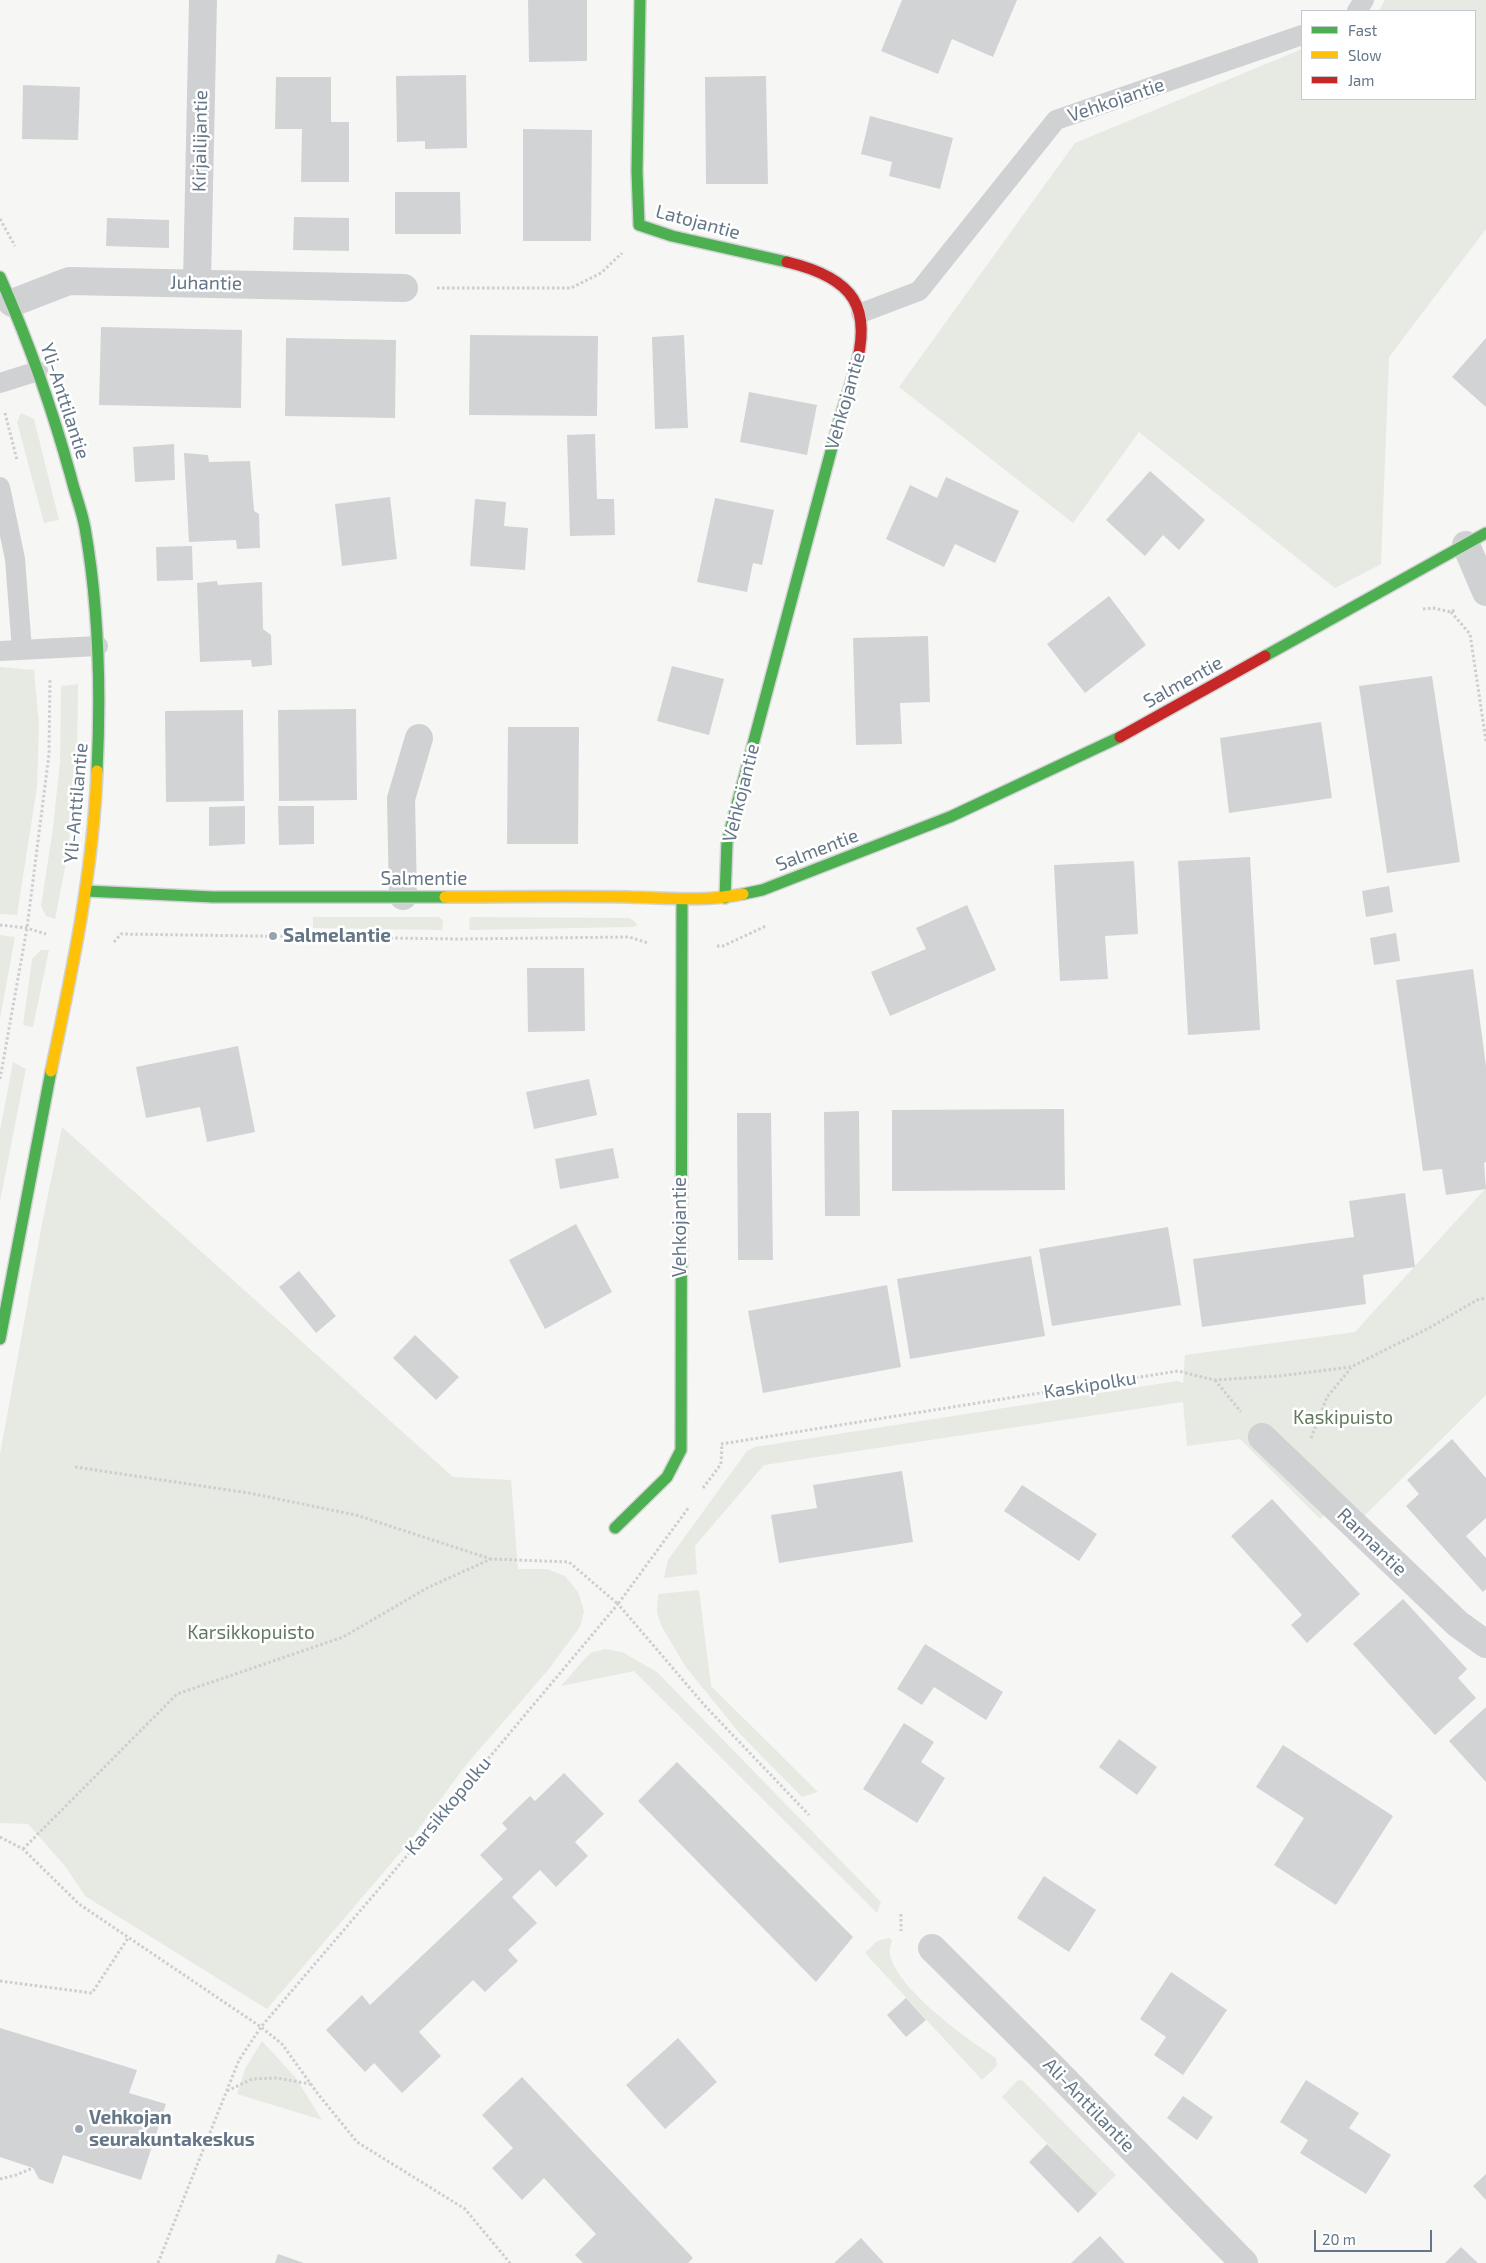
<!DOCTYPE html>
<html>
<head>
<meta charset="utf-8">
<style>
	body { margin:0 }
	#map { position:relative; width:1486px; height:2263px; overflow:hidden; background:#f6f6f5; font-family:"Exo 2",sans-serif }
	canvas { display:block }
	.legend { position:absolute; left:1301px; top:10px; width:175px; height:90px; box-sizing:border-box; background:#fff; border:1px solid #c1c8cf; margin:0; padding:6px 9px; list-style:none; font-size:15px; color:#647687 }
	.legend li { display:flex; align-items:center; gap:10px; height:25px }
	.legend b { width:25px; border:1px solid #c1c8cf }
	.scale { position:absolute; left:1314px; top:2230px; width:118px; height:22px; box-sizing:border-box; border:2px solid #647687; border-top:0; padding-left:6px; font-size:15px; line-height:18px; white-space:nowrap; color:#647687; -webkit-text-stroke:4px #fff; paint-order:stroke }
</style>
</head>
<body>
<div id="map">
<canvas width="1486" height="2263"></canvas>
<ul class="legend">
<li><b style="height:6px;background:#4caf50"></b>Fast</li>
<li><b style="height:6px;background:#ffc107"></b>Slow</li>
<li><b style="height:6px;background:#c62828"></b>Jam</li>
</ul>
<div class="scale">20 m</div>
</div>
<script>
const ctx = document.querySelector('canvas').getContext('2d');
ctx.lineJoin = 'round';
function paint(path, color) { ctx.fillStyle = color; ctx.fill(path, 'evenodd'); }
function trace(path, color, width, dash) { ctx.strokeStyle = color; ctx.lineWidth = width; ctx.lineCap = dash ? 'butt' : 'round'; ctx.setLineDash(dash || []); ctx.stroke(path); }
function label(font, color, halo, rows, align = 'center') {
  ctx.font = font + ' "Exo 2",sans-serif'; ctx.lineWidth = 5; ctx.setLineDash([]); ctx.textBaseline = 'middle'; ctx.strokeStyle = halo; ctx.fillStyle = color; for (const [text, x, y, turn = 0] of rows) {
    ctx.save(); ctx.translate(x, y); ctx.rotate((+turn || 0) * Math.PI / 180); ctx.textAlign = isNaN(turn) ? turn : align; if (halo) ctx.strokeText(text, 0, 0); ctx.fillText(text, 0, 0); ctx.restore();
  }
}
paint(new Path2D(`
	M1385 0H1486V229L1389 357 1381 564 1335 588 1139 432 1073 523 899 387 1075 143 1302 49V99H1475V11H1379Z
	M21 413 34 419 59 520 44 523 17 422Z
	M0 667 34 670 39 724 37 787 17 915 0 914Z
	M78 684 77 763 67 857 55 919 46 916 41 906 53 828 60 762 61 686Z
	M313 917H438L443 920 442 930 313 928Z
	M470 917 630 918 638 925 633 927 469 930Z
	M0 935 15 937 0 1019Z
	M41 950H49L33 1027 23 1025 32 959Z
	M13 1062 26 1069 0 1201V1131Z
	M62 1127 453 1477 511 1480 518 1569H547L565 1576 578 1592 584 1611 580 1627 548 1670 466 1765 406 1846 267 2009 85 1896 65 1866 28 1824 0 1823V1454L42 1224Z
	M1486 1188V1395L1346 1534 1324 1515 1320 1519 1240 1439 1187 1446 1183 1402 764 1465 695 1546 697 1574 664 1578 668 1560 747 1451 755 1447 1177 1381 1183 1383 1185 1355 1355 1332Z
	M699 1590 711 1686 818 1792 802 1797 741 1735 685 1666 661 1625 657 1612 658 1594Z
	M605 1649 622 1652 657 1672 881 1902 877 1913 634 1671 561 1686 590 1653Z
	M889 1938 892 1940C891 1945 889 1951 890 1955 898 1990 967 2039 996 2058L997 2066 982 2080 865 1953 877 1941Z
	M262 2041 296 2078 322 2120 237 2094 245 2069Z
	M1022 2080 1116 2175 1097 2194 1002 2097 1017 2081Z`), '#e6eae3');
paint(new Path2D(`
	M528 0H587V61L529 62Z
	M902 0H1017L993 57 952 39 938 74 881 51Z
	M466 75 467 148 425 149V141L397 142 396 76Z
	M766 76 768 184H706L705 77Z
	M276 77H331V122H349V182H301L302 129H275Z
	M23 85 80 87 78 140 22 139Z
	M870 116 953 138 940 189 889 176 892 162 861 154Z
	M523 129 592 130 591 241H523Z
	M395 192H460L461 234H395Z
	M294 217 349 218V251L293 250Z
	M107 218 169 220V248L106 246Z
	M101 327 242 330 241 408 99 405Z
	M470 335 598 336 597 416 469 415Z
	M684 335 688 428 655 429 652 337Z
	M286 338 396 340 395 418 285 416Z
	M1486 338V407L1452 377Z
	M749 392 817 405 807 455 740 442Z
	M595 434 597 499H614L615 535 570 536 567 435Z
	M174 444 175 480 135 482 133 447Z
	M184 453 208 455 209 462 250 461 254 511 259 514 260 548 237 549 236 540 189 542Z
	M1150 471 1205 520 1179 550 1163 535 1145 556 1106 520Z
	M946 477 1019 511 995 563 955 544 944 567 886 539 910 485 937 498Z
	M390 497 397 559 342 566 335 504Z
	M715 498 774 510 762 565 753 563 747 592 697 582Z
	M475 499 506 502 504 526 528 528 525 570 470 566Z
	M192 546 193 580 157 581 156 547Z
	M217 581 218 585 262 582 263 629 271 635 272 665 252 667 251 660 200 662 197 583Z
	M1109 596 1146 645 1085 693 1047 644Z
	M928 636 930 702 900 703 902 744 856 745 853 638Z
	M672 666 724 679 709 735 657 721Z
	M1432 676 1460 862 1387 873 1359 686Z
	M356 709 357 800 279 801 278 710Z
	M243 710 244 801 166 802 165 711Z
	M1321 722 1332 798 1229 813 1220 738Z
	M508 727H579L578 844H507Z
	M245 806V844L209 846V807Z
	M278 806H314V844L279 845Z
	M1250 857 1260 1030 1188 1035 1178 861Z
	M1134 861 1138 934 1105 936 1108 979 1060 981 1054 865Z
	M1389 886 1393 912 1366 917 1362 891Z
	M967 905 996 970 890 1016 871 972 926 949 916 928Z
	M1396 933 1400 961 1374 965 1370 938Z
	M527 968H584L585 1031 528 1032Z
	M1473 969 1486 1066V1162L1484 1163 1486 1189 1446 1195 1442 1169 1423 1171 1396 980Z
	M238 1046 255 1132 207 1142 200 1107 146 1118 136 1067Z
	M589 1079 597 1115 534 1129 526 1092Z
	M1064 1109 1065 1190 892 1191V1110Z
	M859 1111 860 1216H825L824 1112Z
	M737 1113H771L773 1260H738Z
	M613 1148 619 1178 560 1189 555 1159Z
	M1405 1193 1415 1267 1363 1275 1366 1304 1202 1327 1193 1259 1354 1237 1349 1201Z
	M576 1224 612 1292 545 1329 509 1260Z
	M1168 1227 1181 1305 1052 1326 1039 1249Z
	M1031 1256 1045 1336 910 1359 897 1279Z
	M299 1271 336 1316 316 1333 279 1287Z
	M887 1285 901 1367 763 1393 748 1311Z
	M415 1335 459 1377 436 1400 393 1358Z
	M1452 1439 1486 1478V1518L1466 1536 1486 1558V1589L1483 1592 1406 1506 1419 1494 1407 1480Z
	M902 1471 913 1542 779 1563 771 1515 817 1508 813 1485Z
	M1022 1485 1097 1534 1079 1561 1004 1511Z
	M1272 1499 1360 1594 1307 1643 1291 1625 1302 1615 1231 1536Z
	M1403 1599 1467 1669 1458 1678 1476 1698 1435 1735 1353 1644Z
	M925 1644 1003 1692 986 1720 934 1687 922 1705 897 1689Z
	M1486 1707V1782L1449 1741Z
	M904 1723 934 1742 921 1762 945 1778 917 1823 863 1789Z
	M1119 1739 1157 1767 1137 1795 1099 1767Z
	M1283 1745 1393 1816 1336 1905 1274 1865 1304 1818 1256 1787Z
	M677 1762 853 1937 816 1982 638 1801Z
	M564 1773 604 1814 575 1842 588 1856 556 1887 540 1870 512 1897 537 1923 508 1950 518 1961 485 1992 473 1980 419 2032 441 2056 402 2093 374 2063 365 2072 326 2030 362 1995 370 2005 503 1879 480 1855 507 1829 502 1823 530 1796 535 1801Z
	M1044 1876 1096 1910 1069 1952 1017 1918Z
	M1171 1972 1227 2010 1183 2075 1154 2055 1166 2037 1140 2019Z
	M906 1998 926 2020 906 2037 887 2015Z
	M0 2028 137 2070 129 2093 166 2104 141 2180 63 2155 53 2184 39 2179 33 2168 0 2157Z
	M678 2038 717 2082 665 2129 626 2085Z
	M522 2077 693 2258 688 2263H583L575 2255 596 2234 544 2178 522 2200 492 2168 513 2148 482 2115Z
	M1306 2080 1359 2113 1349 2128 1391 2155 1366 2194 1300 2153 1308 2140 1280 2122Z
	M1183 2096 1213 2117 1197 2140 1167 2118Z
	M1047 2144 1097 2194 1078 2213 1029 2162Z
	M1486 2174V2200L1473 2186Z
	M1100 2236 1125 2263H1071Z
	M861 2238 884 2263H834Z
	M1461 2247 1478 2263H1445Z
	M278 2254 304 2263H275Z`), '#d2d3d4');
const fast = new Path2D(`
	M640 0 637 171 639 225 672 236 787 262
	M0 277C29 342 52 408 71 477 75 494 82 511 85 528 99 608 101 690 97 771
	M1265 656 1486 533
	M86 891 213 897H445
	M743 894 762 890 952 816 1120 737
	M725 898 727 842 839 421 854 373
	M0 1339 51 1071
	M615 1528 667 1477 681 1450 682 900`);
const slow = new Path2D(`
	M445 897C506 897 567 896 628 897 667 898 704 902 743 894
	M51 1071C72 972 93 873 97 771`);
const jam = new Path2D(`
	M787 262C854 278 874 307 854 373
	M1120 737 1265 656`);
trace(fast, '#d1d3d5', 14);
trace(slow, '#d1d3d5', 14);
trace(jam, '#d1d3d5', 14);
trace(new Path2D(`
	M0 219 15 246
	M437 288H571L601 273 622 253
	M5 413 17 460
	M1423 609 1433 608 1451 612 1456 609
	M1451 612 1470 634 1486 741
	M0 925 27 928 46 934
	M114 942 121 934 459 939 629 937 648 943
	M717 946H723L766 926
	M0 1079 27 928 49 754 50 678
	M1215 1380 1241 1412
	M1311 1438 1327 1397 1351 1368
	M721 1444 1178 1371 1214 1380 1279 1376 1351 1367 1429 1328 1477 1300 1486 1298
	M75 1467 249 1493 356 1515 491 1559
	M703 1488 721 1464 722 1444
	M0 1837 23 1849 79 1904 261 2027 282 2044 318 2094 357 2142 465 2209 510 2263
	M23 1849 177 1694 343 1637 429 1587 491 1559 569 1562 618 1604 689 1507
	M901 1914V1931
	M0 1981 92 1993 128 1938
	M227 2091 252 2079 277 2078 310 2084
	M0 2179 16 2175 33 2168
	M158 2263 239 2060 261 2027 384 1883 618 1604 706 1707 809 1815`), '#cdcecf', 3, [2.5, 2.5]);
trace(new Path2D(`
	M1357 11 1364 0
	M861 313 919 291 1056 120 1302 35
	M0 383 38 371
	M0 487 15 559 22 650
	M0 651 98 646`), '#d0d1d2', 20);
trace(new Path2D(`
	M197 282 203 0
	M12 303 69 281 404 288
	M1466 545 1486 592
	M403 896 401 799 419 738
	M1262 1437 1458 1624 1486 1644
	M932 1948 1056 2071 1244 2263`), '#d0d1d2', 28);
trace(fast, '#4caf50', 11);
trace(slow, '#ffc107', 11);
trace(jam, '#c62828', 11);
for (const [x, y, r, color] of [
	[273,936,5,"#97a3ae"],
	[79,2129,5,"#97a3ae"]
]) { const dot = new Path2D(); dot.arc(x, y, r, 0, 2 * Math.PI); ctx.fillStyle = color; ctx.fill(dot); trace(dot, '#fff', 2); }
label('19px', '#647687', '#fff', [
	["Vehkojantie",1116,100,-19],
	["Kirjailijantie",200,141,-89],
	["Latojantie",698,222,15],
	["Juhantie",206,283,1],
	["Yli-Anttilantie",65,401,72],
	["Vehkojantie",845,401,-74],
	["Salmentie",1183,682,-29],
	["Vehkojantie",741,793,-76],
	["Yli-Anttilantie",76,803,-85],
	["Salmentie",817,850,-21],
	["Salmentie",424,879],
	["Vehkojantie",680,1227,-90],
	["Kaskipolku",1090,1385,-9],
	["Rannantie",1372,1542,44],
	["Karsikkopolku",448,1806,-50],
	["Ali-Anttilantie",1089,2105,46]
]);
label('bold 19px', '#647687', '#fff', [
	["Salmelantie",283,936],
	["Vehkojan",89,2118],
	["seurakuntakeskus",89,2140]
], 'left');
label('19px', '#63795f', '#fff', [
	["Kaskipuisto",1343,1418],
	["Karsikkopuisto",251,1633]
]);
</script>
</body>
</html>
